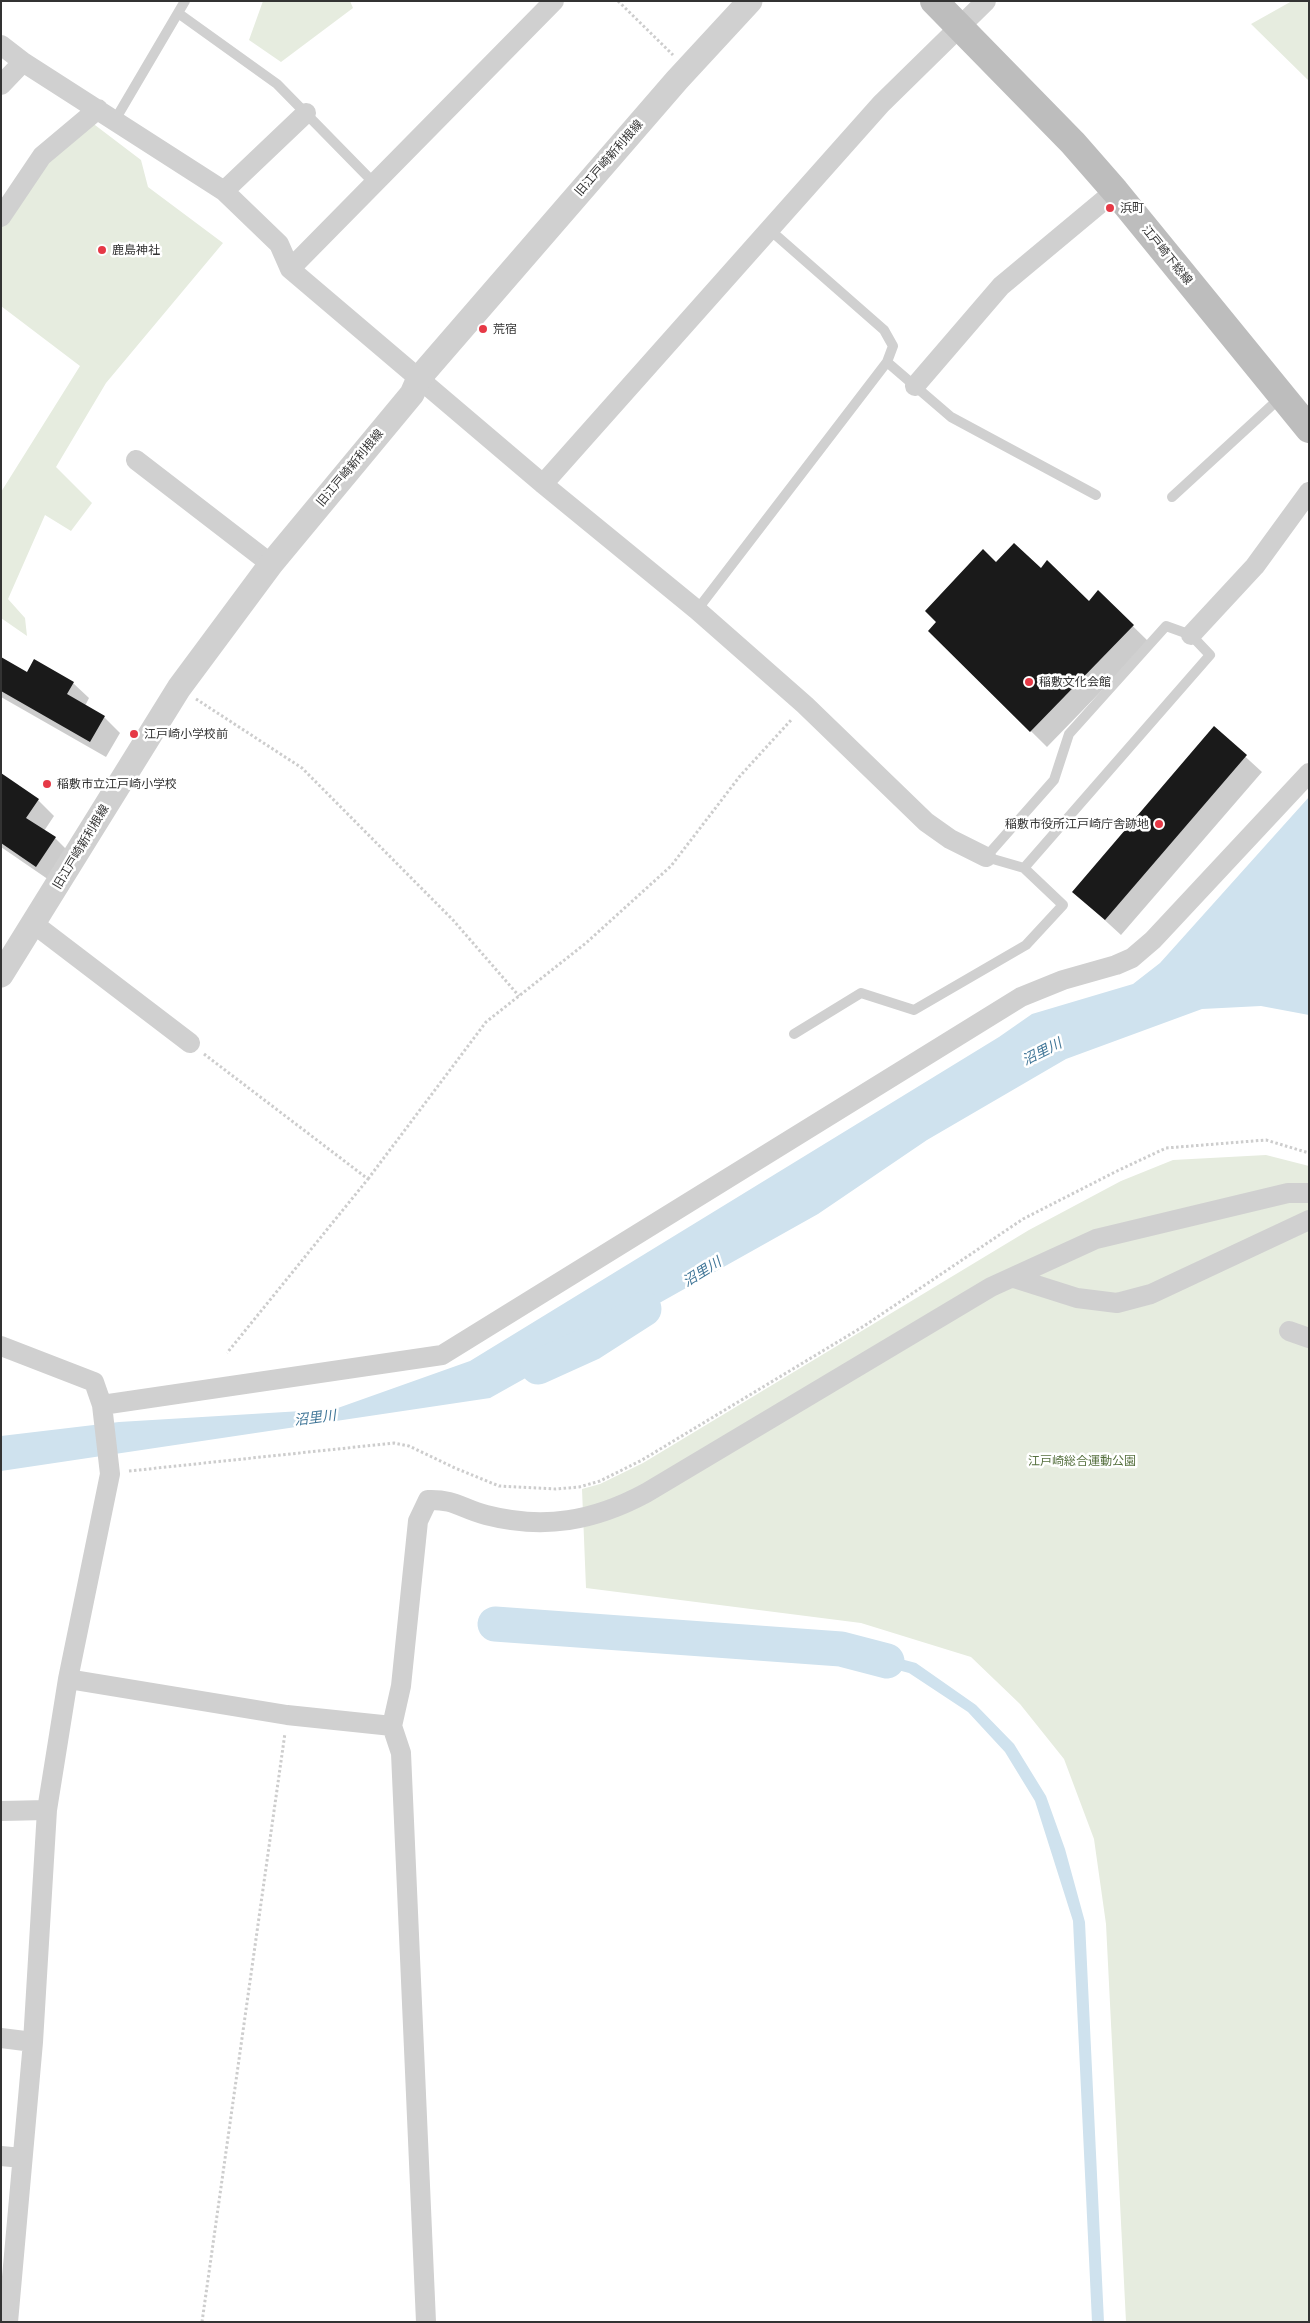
<!DOCTYPE html>
<html>
<head>
<meta charset="utf-8">
<style>
	body { margin:0 }
	#map { position:relative; width:1310px; height:2323px; overflow:hidden; background:#fff; font-family:"Golos Text",sans-serif }
	canvas { display:block }
	.frame { position:absolute; inset:0; border:2px solid #333; pointer-events:none }
</style>
</head>
<body>
<div id="map">
<canvas width="1310" height="2323"></canvas>
<div class="frame"></div>
</div>
<script>
const ctx = document.querySelector('canvas').getContext('2d');
ctx.lineJoin = 'round';
function paint(path, color) { ctx.fillStyle = color; ctx.fill(path, 'evenodd'); }
function trace(path, color, width, dash) { ctx.strokeStyle = color; ctx.lineWidth = width; ctx.lineCap = dash ? 'butt' : 'round'; ctx.setLineDash(dash || []); ctx.stroke(path); }
function label(font, color, halo, rows, align = 'center') {
  ctx.font = font + ' "Golos Text","Noto Sans JP",sans-serif'; ctx.lineWidth = 5; ctx.setLineDash([]); ctx.textBaseline = 'middle'; ctx.strokeStyle = halo; ctx.fillStyle = color; for (const [text, x, y, turn = 0] of rows) {
    ctx.save(); ctx.translate(x, y); ctx.rotate((+turn || 0) * Math.PI / 180); ctx.textAlign = isNaN(turn) ? turn : align; if (halo) ctx.strokeText(text, 0, 0); ctx.fillText(text, 0, 0); ctx.restore();
  }
}
paint(new Path2D(`
	M263 1H350L353 8 281 62 249 40Z
	M1292 1H1309V81L1251 24Z
	M91 122 141 160 148 187 223 243 106 383 56 467 92 503 71 531 45 515 8 599 25 618 27 636 1 618V492L80 366 1 306V228L51 158Z
	M1266 1155 1309 1166V2322H1126L1106 1924 1094 1839 1064 1759 1020 1704 971 1657 861 1623 586 1588 582 1489 600 1484 643 1463 1029 1230 1121 1181 1173 1160Z`), '#e6ecdf');
paint(new Path2D(`
	M1309 797V1015L1261 1006 1202 1009 1066 1059 927 1140 818 1214 490 1398 1 1471V1436L119 1422 335 1409 470 1361 999 1037 1032 1014 1133 984 1160 963Z
	M844 1644 916 1663 976 1705 1014 1744 1046 1796 1065 1849 1085 1922 1104 2322H1092L1073 1921 1035 1801 1005 1752 968 1712 909 1673 838 1654Z`), '#cfe2ee');
paint(new Path2D(`
	M997 564 1041 569 1090 603 1098 592 1149 642 1047 747 930 631Z
	M1 658 28 673 73 683 89 698 85 706 104 717 120 733 106 757 1 697Z
	M1214 728 1262 772 1121 935 1074 892Z
	M1 775 38 800 54 816 44 831 55 838 71 854 52 882 1 847Z`), '#0003');
trace(new Path2D(`
	M538 1367 591 1343 644 1309
	M495 1624 841 1649 887 1661`), '#cfe2ee', 35);
paint(new Path2D(`
	M1014 543 1041 568 1047 560 1089 601 1098 590 1134 625 1030 732 928 631 936 622 925 611 983 549 996 562Z
	M1 657 27 672 34 659 74 682 67 694 105 716 90 742 1 691Z
	M1214 726 1247 755 1105 920 1072 892Z
	M1 773 39 799 26 818 56 837 36 867 1 843Z`), '#1a1a1a');
trace(new Path2D(`
	M618 1 673 55
	M196 699 302 768 453 920 519 996
	M204 1054 368 1179 227 1353
	M368 1179 486 1022 586 943 671 866 740 776 792 719
	M129 1471 394 1443 409 1446 455 1468 499 1486 556 1489 579 1487 600 1481 642 1460 864 1326 1023 1219 1117 1171 1166 1148 1266 1140 1309 1153
	M202 2322 285 1733`), '#cdcdcd', 3, [2.5, 2.5]);
trace(new Path2D(`
	M178 13 277 84 375 184
	M115 120 185 1
	M887 362 951 417 1096 495
	M1172 497 1281 397
	M697 610 887 362 893 346 884 330 770 230
	M1166 626 1191 635 1210 655 1024 868 986 857 1054 780 1069 734Z
	M794 1034 861 993 914 1010 1026 945 1063 905 1024 868`), '#d0d0d0', 10);
trace(new Path2D(`
	M1 45 23 62 224 191 279 244 290 269 543 484 697 610 805 705 926 822 950 839 986 857
	M1 85 23 62
	M224 191 306 113
	M1 217 42 156 98 109
	M290 269 554 1
	M915 386 1001 286 1115 191
	M136 460 271 564
	M543 484 881 104 986 1
	M1191 635 1255 566 1309 492
	M34 924 190 1043
	M1014 1278 1077 1298 1117 1303 1151 1294 1309 1220
	M1289 1331 1309 1338
	M1 1346 94 1382 102 1405 110 1474 68 1679 47 1810 33 2042 8 2322
	M102 1405 442 1355 1021 997 1063 980 1116 965 1132 958 1153 940 1309 773
	M68 1679 287 1715 392 1726
	M1 1811 47 1810
	M1 2038 33 2042
	M1 2156 22 2158
	M426 2322 401 1753 392 1726 401 1686 418 1521 428 1500C455 1499 462 1509 486 1515 544 1530 594 1521 646 1493L991 1287 1096 1239 1288 1193H1309`), '#d0d0d0', 20);
trace(new Path2D(`
	M1 975 179 688 271 564 412 394 419 378 677 80 750 1`), '#d0d0d0', 25);
trace(new Path2D(`
	M934 1 1073 143 1115 191 1309 429`), '#bdbdbd', 28);
for (const [x, y, r, color] of [
	[1110,208,5,"#e63946"],
	[102,250,5,"#e63946"],
	[483,329,5,"#e63946"],
	[1029,682,5,"#e63946"],
	[134,734,5,"#e63946"],
	[47,784,5,"#e63946"],
	[1159,824,5,"#e63946"]
]) { const dot = new Path2D(); dot.arc(x, y, r, 0, 2 * Math.PI); ctx.fillStyle = color; ctx.fill(dot); trace(dot, '#fff', 2); }
label('12px', '#333', '#fff', [
	["旧江戸崎新利根線",609,158,-49],
	["江戸崎下総線",1167,255,51],
	["旧江戸崎新利根線",350,468,-50],
	["旧江戸崎新利根線",81,847,-59]
]);
label('12px', '#333', '#fff', [
	["浜町",1120,208],
	["鹿島神社",112,250],
	["荒宿",493,329],
	["稲敷文化会館",1039,682],
	["江戸崎小学校前",144,734],
	["稲敷市立江戸崎小学校",57,784],
	["稲敷市役所江戸崎庁舎跡地",1149,824,"right"]
], 'left');
label('12px', '#56703f', '#fff', [
	["江戸崎総合運動公園",1082,1461]
]);
label('italic 14px', '#3f7597', '#fff', [
	["沼里川",1042,1052,-27],
	["沼里川",702,1272,-32],
	["沼里川",315,1418,-7]
]);
</script>
</body>
</html>
